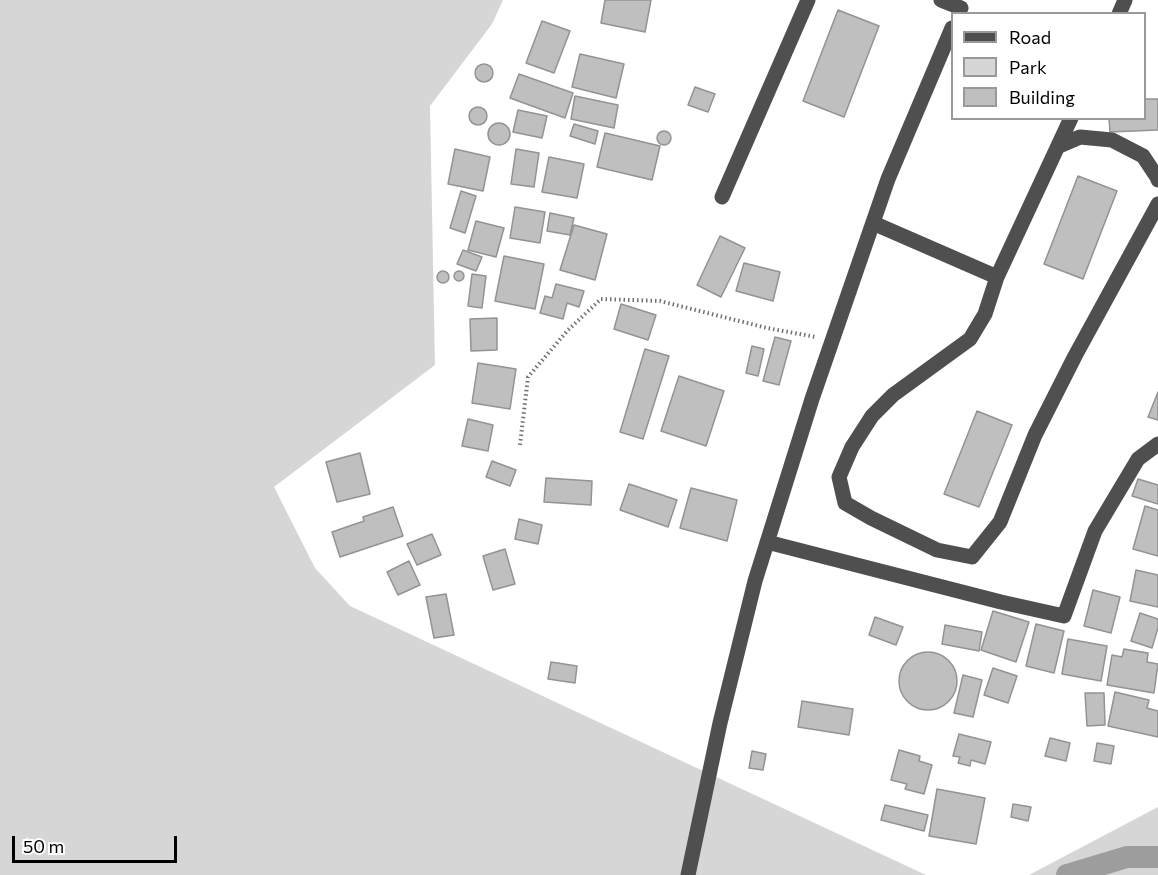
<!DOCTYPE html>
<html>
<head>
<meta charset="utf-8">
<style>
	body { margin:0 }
	#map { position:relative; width:1158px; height:875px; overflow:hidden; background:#fff; font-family:Commissioner,sans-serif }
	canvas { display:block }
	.legend { position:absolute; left:951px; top:12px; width:195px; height:108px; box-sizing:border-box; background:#fff; border:2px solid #999; margin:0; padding:8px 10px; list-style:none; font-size:18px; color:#000 }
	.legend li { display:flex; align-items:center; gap:12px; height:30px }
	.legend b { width:30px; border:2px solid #999 }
	.scale { position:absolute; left:12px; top:836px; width:165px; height:27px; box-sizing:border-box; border:3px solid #000; border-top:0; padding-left:8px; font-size:18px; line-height:21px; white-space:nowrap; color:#000; -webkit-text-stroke:4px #fff; paint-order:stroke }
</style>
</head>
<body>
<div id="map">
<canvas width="1158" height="875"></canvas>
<ul class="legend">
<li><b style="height:8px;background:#4f4f4f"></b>Road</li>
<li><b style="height:16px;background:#d6d6d6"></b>Park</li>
<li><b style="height:16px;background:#bfbfbf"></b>Building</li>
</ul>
<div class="scale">50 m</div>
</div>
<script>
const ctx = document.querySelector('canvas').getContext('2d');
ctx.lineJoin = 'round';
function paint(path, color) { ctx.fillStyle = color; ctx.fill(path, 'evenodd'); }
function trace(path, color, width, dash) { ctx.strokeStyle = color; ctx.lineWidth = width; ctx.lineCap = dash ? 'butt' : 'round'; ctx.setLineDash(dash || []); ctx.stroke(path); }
paint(new Path2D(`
	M0 0H503L492 24 430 106 435 365 274 487 315 568 350 606 926 875H0Z
	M1158 807V875H1029Z`), '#d6d6d6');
trace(new Path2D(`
	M1067 875 1127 857H1158`), '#9d9d9d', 22);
const building = new Path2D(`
	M605 0H651L645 32 601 23Z
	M838 10 879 26 844 117 803 101Z
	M542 21 570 31 554 73 526 63Z
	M580 54 624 64 616 98 572 87Z
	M475 73a9 9 0 1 1 18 0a9 9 0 1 1-18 0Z
	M519 74 573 93 565 118 510 98Z
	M695 87 715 94 708 112 688 105Z
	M575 96 618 105 614 128 571 119Z
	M1144 99H1158V130L1110 132 1109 118H1144Z
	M469 116a9 9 0 1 1 18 0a9 9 0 1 1-18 0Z
	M518 110 547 116 542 138 513 132Z
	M488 134a11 11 0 1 1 22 0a11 11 0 1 1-22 0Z
	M574 124 598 131 595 144 570 136Z
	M657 138a7 7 0 1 1 14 0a7 7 0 1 1-14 0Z
	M605 133 660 146 652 180 597 167Z
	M455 149 490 157 483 191 448 184Z
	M516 149 539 153 534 187 511 184Z
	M549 157 584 164 577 198 542 192Z
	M1078 176 1117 191 1083 279 1044 264Z
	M461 191 476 196 465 233 450 228Z
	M515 207 545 212 540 243 510 238Z
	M550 213 574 218 570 235 547 231Z
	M476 221 504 228 496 257 468 250Z
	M574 225 607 234 595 280 560 270Z
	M720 236 745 248 721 297 697 285Z
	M463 250 482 257 476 271 457 264Z
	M504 256 544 264 535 309 495 301Z
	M744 263 780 272 773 301 736 291Z
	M437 277a6 6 0 1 1 12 0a6 6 0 1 1-12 0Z
	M454 276a5 5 0 1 1 10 0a5 5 0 1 1-10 0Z
	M472 274 486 276 482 308 468 306Z
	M556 284 584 291 579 307 567 303 563 319 540 313 545 296 552 298Z
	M621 304 656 315 648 340 614 329Z
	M497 318V350L471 351 470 319Z
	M775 337 791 341 779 385 763 381Z
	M752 346 764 349 758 376 746 373Z
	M645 349 669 356 643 439 620 432Z
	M478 363 516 369 510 409 472 403Z
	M679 376 724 391 706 446 661 431Z
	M1158 392V420L1148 417Z
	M977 411 1012 425 979 507 944 494Z
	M468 419 493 425 488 451 462 446Z
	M360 453 370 494 337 502 326 462Z
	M492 461 516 470 510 486 486 477Z
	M546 478 592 481 591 505 544 502Z
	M1138 479 1158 485V504L1132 496Z
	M629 484 677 500 668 527 620 510Z
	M691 488 737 500 727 541 680 528Z
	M1145 506 1158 510V556L1133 549Z
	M393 507 403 536 340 557 332 532 364 521 363 517Z
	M519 519 542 525 538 544 515 539Z
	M432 534 441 555 417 565 407 544Z
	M505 549 515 584 493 590 483 556Z
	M409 561 420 585 398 595 387 572Z
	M1136 570 1158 575V607L1130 601Z
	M1093 590 1120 597 1111 633 1084 626Z
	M446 594 454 635 434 638 426 597Z
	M993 611 1029 622 1016 662 981 650Z
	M1140 613 1158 619V628L1152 648 1131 641Z
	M875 617 903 627 896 645 869 635Z
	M1036 624 1064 631 1054 673 1026 666Z
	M945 625 982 632 979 651 942 644Z
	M1068 639 1107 646 1101 681 1062 674Z
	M1124 649 1148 653 1147 662 1158 664 1154 693 1107 685 1112 655 1122 657Z
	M899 681a29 29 0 1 1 58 0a29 29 0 1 1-58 0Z
	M551 662 577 666 575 683 548 679Z
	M993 668 1017 676 1008 703 984 695Z
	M963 675 982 680 973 717 954 713Z
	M1115 692 1149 700 1147 708 1158 711V737L1108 726Z
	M1085 693H1104L1105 725 1087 726Z
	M802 701 853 709 849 735 798 727Z
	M959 734 991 742 985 764 971 760 970 766 958 763 960 757 953 756Z
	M1050 738 1070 743 1066 761 1045 756Z
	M1097 743 1114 746 1111 764 1094 761Z
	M899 750 920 756 919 761 932 765 924 794 905 789 907 784 891 780Z
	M752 751 766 754 763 770 749 768Z
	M937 789 985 798 976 844 929 836Z
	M1013 804 1031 807 1028 821 1011 817Z
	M885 805 928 815 924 831 881 820Z`);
paint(building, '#bfbfbf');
trace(building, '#939393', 1.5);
trace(new Path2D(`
	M520 445 528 377 568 330 601 299 660 301 767 328 816 337`), '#717171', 4, [1.5, 3]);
trace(new Path2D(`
	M941 0 961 8
	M1119 14 1125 0
	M1071 118 997 277 985 314 970 339 893 395 872 416 852 447 839 477 845 503 871 518 937 550 972 557 1000 522 1035 435 1075 356 1158 204
	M1059 146 1080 137 1112 140 1143 156 1157 177 1158 180
	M722 197 808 0
	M873 223 997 277
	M767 542 1001 602 1064 616 1095 531 1138 459 1158 444
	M688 875 720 723 755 581 812 399 888 179 952 28`), '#4f4f4f', 15);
</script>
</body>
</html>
